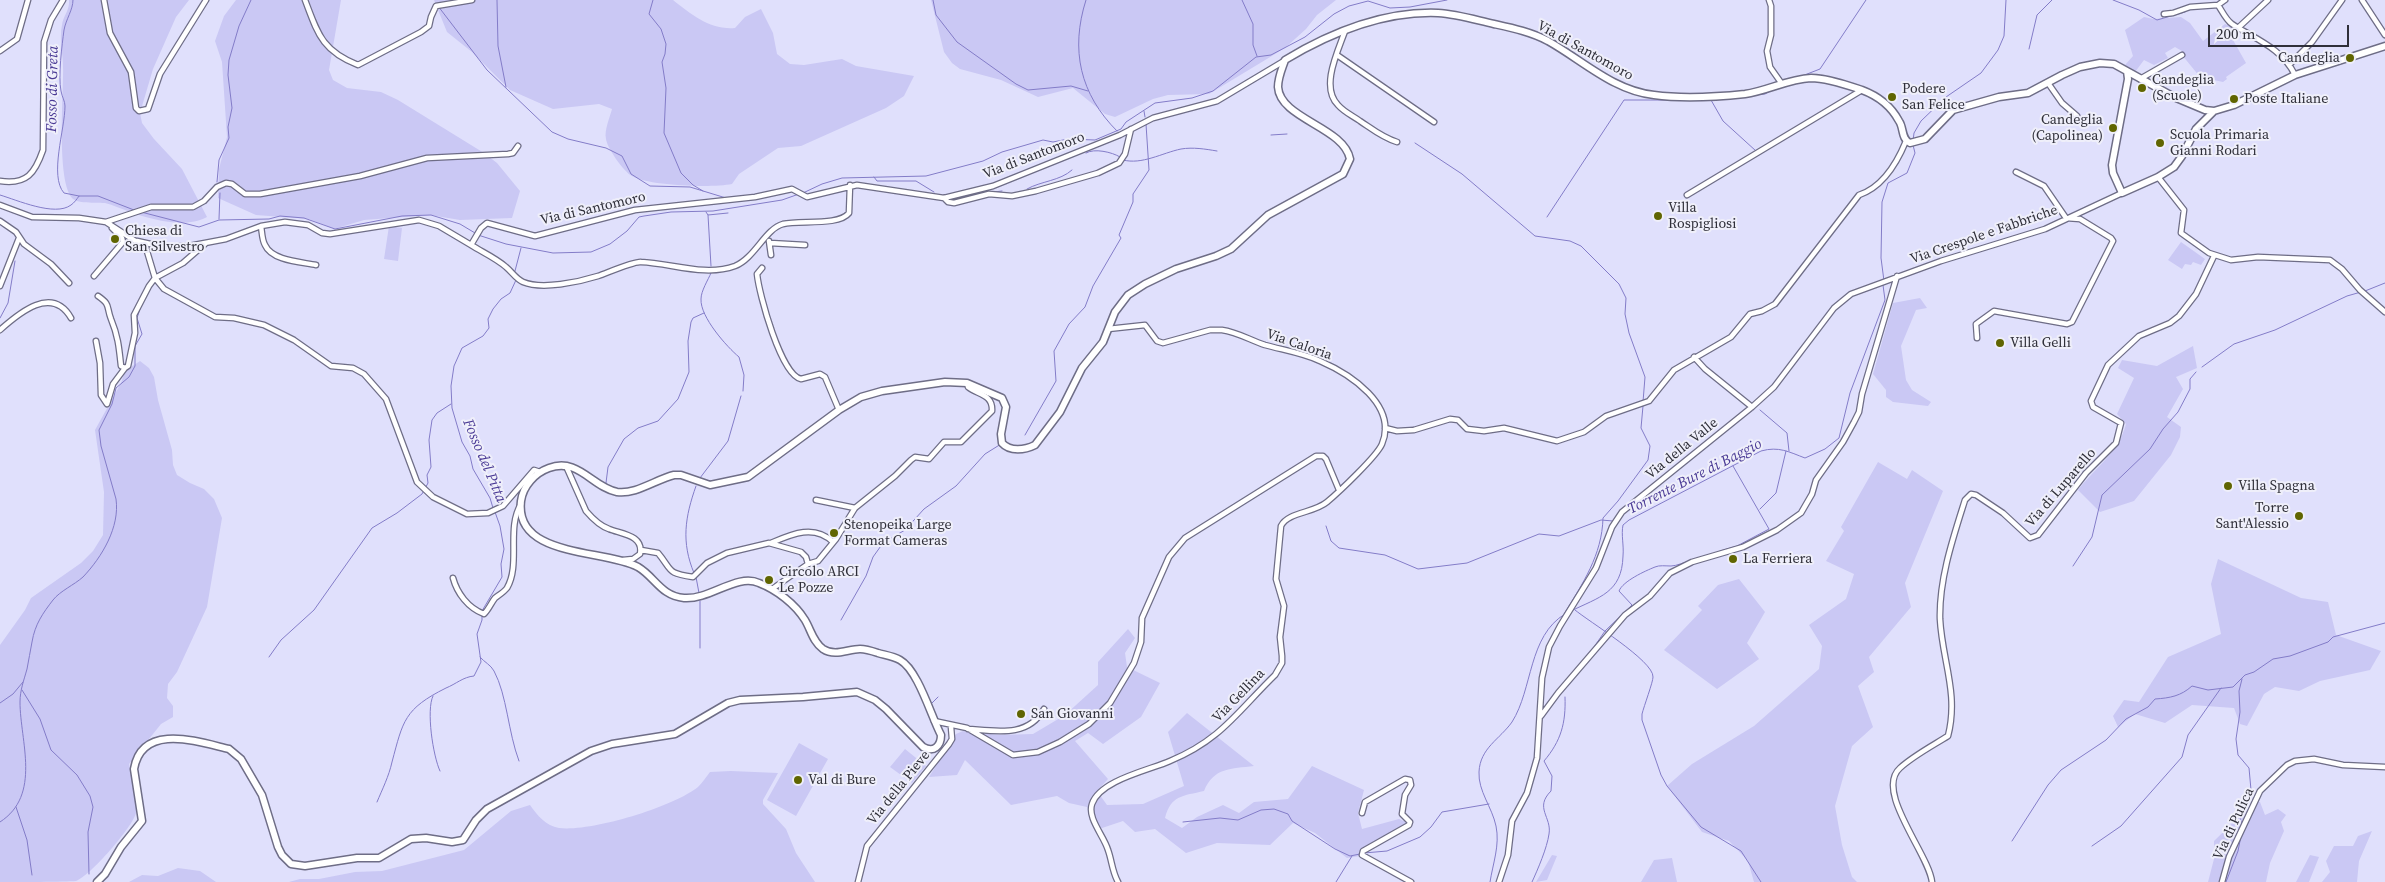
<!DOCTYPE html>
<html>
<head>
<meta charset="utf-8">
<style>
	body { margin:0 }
	#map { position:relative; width:2385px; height:882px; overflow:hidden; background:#e0e0fc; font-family:"Source Serif 4",serif }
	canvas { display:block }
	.scale { position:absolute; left:2208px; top:25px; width:141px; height:22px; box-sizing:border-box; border:2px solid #2f2f39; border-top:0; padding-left:6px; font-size:15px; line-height:18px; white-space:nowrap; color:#2f2f39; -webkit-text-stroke:4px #efeffa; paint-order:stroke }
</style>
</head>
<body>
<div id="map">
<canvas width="2385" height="882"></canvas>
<div class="scale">200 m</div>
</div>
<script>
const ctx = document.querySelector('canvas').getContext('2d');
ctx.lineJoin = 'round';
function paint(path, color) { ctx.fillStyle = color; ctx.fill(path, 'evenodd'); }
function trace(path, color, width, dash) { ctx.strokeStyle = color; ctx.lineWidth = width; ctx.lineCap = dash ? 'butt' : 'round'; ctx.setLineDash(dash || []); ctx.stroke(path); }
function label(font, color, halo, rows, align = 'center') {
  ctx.font = font + ' "Source Serif 4",serif'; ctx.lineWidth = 4; ctx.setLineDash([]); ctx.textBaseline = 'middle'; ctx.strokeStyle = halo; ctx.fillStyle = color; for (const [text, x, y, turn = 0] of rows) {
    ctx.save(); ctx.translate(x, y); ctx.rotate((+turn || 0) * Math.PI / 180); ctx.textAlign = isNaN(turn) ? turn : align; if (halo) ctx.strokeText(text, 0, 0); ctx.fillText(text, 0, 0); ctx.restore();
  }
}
paint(new Path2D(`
	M69 0H189L176 17 153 69 140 113 142 123 154 139 182 169 207 217C184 229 154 220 130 212 122 209 113 205 105 203 96 202 82 204 75 200 55 191 64 88 63 67 63 53 59 39 62 25 63 16 70 10 69 0Z
	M236 0H341L329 70 333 80 347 88 381 92 398 100 484 153 497 163 520 191 512 218 460 220 430 215 364 220 334 229 309 219 256 215 218 198 219 169 227 137 222 62 215 41 224 16Z
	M434 0H673C692 15 710 30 735 28L745 17 761 9 773 33 777 54 790 64 804 65 842 59 856 66 914 76 904 96 886 108 801 146 778 148 739 174 732 184C712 188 649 186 632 176 624 172 607 148 606 139 604 130 610 117 612 109L599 104 553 109 510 90 472 52 447 32Z
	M931 0H1336L1317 15 1306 29 1285 48 1209 94 1168 95 1153 99 1115 117 1105 114 1073 88 1038 97 1001 80 960 69 952 63 944 52Z
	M2144 17 2154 19 2181 17 2190 23 2203 41 2225 24 2244 31 2233 40 2246 63 2226 77 2227 79 2223 82 2200 77 2182 55V51L2175 47 2165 53 2168 58 2154 65 2144 60 2135 72 2125 65 2133 56 2125 30Z
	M389 226 402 228 398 261 384 259Z
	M2181 242 2205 259 2201 265 2193 262 2191 265 2185 264 2182 269 2168 260Z
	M1920 298 1927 308 1916 310 1901 346 1906 380 1912 390 1931 402 1928 406 1893 402 1886 397V390L1873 374 1893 303Z
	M2193 346 2197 368 2176 377 2183 389 2167 417 2181 427 2180 437 2171 455 2134 501 2100 512 2078 490C2095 468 2119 452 2126 424L2117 414 2134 378 2118 368 2122 360 2157 366Z
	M140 361 149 368 154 377 158 400 172 450 173 465 177 475 190 483 204 489 214 499 222 518 207 607 177 672 168 684 167 698 173 706V717L161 724 129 764C132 778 140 799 136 813 132 828 90 876 76 881 66 882 15 882 0 882V645L25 610 31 598 81 563 93 551 103 535 104 492 95 430 121 383 125 371Z
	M1878 462 1907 479 1912 470 1943 491 1905 583 1911 607 1869 657 1874 672 1858 686 1873 727 1852 746 1835 806 1842 845 1852 877 1857 882H1754L1748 861 1729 841 1702 832 1667 786 1692 764 1754 726 1819 669 1822 646 1809 625 1846 599 1854 574 1826 561 1844 531 1841 527Z
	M2218 559 2301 598 2328 602 2336 635 2381 651 2370 670 2320 681 2299 691 2275 687 2264 694 2247 726 2240 724 2234 708 2192 705 2165 723 2135 714 2118 727 2113 716 2124 700 2139 702 2168 657 2221 634 2211 584Z
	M1739 579 1765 612 1747 643 1759 659 1717 689 1664 650 1702 610 1698 606 1718 585Z
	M1128 629 1135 638 1125 653 1127 667 1160 683 1141 717 1103 744 1088 733 1075 741 1108 779 1097 791 1107 805 1143 804 1184 786 1168 732 1187 713 1254 766C1231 769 1214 767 1204 791 1183 796 1171 795 1165 818L1182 828 1197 817 1223 805 1239 813 1254 802 1288 799 1312 766 1364 790 1358 813 1362 829 1399 819 1406 822 1405 828 1360 856 1347 858 1315 833 1293 823 1270 845 1217 843 1186 853 1155 829 1135 832 1123 821 1096 830 1087 807 1069 803 1057 796 1011 805 965 760 957 775 929 777 956 734 963 731 999 735 1033 734 1065 715 1098 685V662Z
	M799 743 828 759 796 816 767 800Z
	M905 749 926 766 912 783 890 767Z
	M731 771 778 773 763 800V804L786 829 796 853 815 882H289L300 879H319L355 872 382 871 464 850 511 811 530 805C537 815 546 826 559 828 591 832 673 807 698 787 702 783 706 777 710 772Z
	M2254 802H2260L2265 815 2278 809 2286 815 2281 822 2284 831 2270 863 2266 882H2208L2214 859V841Z
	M2372 831 2359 861 2357 882H2322L2330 872 2326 861 2334 846H2353L2358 836Z
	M1552 855 1557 856 1547 880 1536 882Z
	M2310 855 2319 857 2309 882H2296Z
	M1672 858 1677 882H1641L1654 860Z
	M178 868 200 871 216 882H129L142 875 158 876Z`), '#cac8f4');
trace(new Path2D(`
	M73 0C73 10 66 19 64 30 62 45 58 76 61 91 62 97 65 101 65 106 65 129 49 176 64 193L79 196
	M497 0 498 46 506 87
	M653 0 649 14 661 29 666 44 665 54 662 62 666 88 664 133 681 173 693 185 703 191
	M933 0 936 15 957 42 1016 84 1028 90 1071 86 1088 91
	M1086 0C1070 50 1080 94 1117 131
	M1242 0 1253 24V45L1257 56
	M2113 0 2139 10 2157 20 2185 12
	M438 6 487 70 552 132 568 139 606 148 622 156 631 174 650 186 690 187 726 198
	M2029 49 2037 15 2052 0
	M1802 76 1820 69 1866 0
	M1754 95 1765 94 1774 89
	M1711 100 1723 121 1756 151
	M1144 111 1145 117
	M1271 135 1287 134
	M1913 141 1914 133 1921 121 1946 97 1981 73 1998 50 2004 36 2006 0
	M1415 143 1462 174 1535 236 1570 241 1581 246 1619 284 1626 298 1625 314 1629 333 1645 377 1643 402
	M1086 153C1094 148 1112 152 1120 157
	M1123 160C1142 165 1162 153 1181 149 1193 147 1205 149 1217 151
	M874 177 877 181H916L934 192
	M217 182 219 160 229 138 228 127 232 108 228 75 229 60 239 26 251 0
	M1027 189C1041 181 1060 181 1072 170
	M994 192 1002 191
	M803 193 822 184 842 178 926 176 983 161 1002 152 1043 140 1053 142 1068 139 1095 140 1121 129 1126 122 1155 103 1192 98 1213 91 1256 57 1271 55 1305 37 1334 14 1349 6 1368 1 1390 8 1410 7 1447 0
	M0 195C17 200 55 217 71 205 74 203 77 199 79 196H98L134 210
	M141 212 199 227 219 220 269 219 280 216 304 218 335 229 402 216 431 215 460 224 475 233
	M706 212 708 215 728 213
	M708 215 711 266
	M1547 217 1624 100H1668
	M219 219 220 193
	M478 235 506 244 553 253 591 252 610 244 627 231 639 217 644 216 671 212 713 211 782 200 799 194
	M515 271 521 248
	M711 273C708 280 701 291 701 299 700 317 727 347 739 357L744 375 743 391
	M1884 281 1881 258 1882 202 1888 183 1907 173 1915 153 1913 145
	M2365 291 2385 283
	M0 318 8 303 15 261
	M2202 367 2234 344 2275 330 2347 296 2361 292
	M1760 410 1787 433 1789 451
	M1025 435 1056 381 1054 351 1069 324 1085 307 1093 286 1121 238 1119 235 1133 202V194L1149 170 1146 124
	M700 478 728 441 741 396
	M606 483 608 467 624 439 638 428 658 421 678 399 689 372 688 341 691 322 693 318 704 313
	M493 508 490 498 473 469 470 456 462 442 452 408 451 386 454 366 462 348 483 336 489 328 488 319 493 309 501 299 510 293 516 280
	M1760 509 1776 493 1786 451
	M1326 526 1331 541 1339 548 1385 555 1418 569 1467 563 1539 534 1559 536 1601 520 1613 521
	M1720 551 1737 546 1769 529 1733 466
	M2073 566 2092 537 2102 495 2150 449 2163 429 2178 412 2190 389V379L2196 372
	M694 573C681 542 685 517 696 486
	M696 577 699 593
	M700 601V648
	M1575 610C1588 621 1654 661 1653 677 1653 682 1644 706 1642 714V720L1661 775 1667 786 1701 827 1741 851 1761 882
	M1571 611C1599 597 1622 593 1623 556 1624 545 1621 535 1623 525L1629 520 1761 451C1779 446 1789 452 1805 458L1825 449 1839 438 1850 393 1885 300 1883 285
	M1564 614C1583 583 1602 555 1603 518L1618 501 1648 460 1650 446 1641 428 1643 406
	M841 620 866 576 873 557 883 543 905 530 924 509 956 486 985 454 1001 444
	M1592 650 1605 631 1632 605 1619 591C1623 581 1645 571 1655 567 1659 565 1666 566 1671 566 1677 566 1684 562 1690 561
	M269 657 281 640 314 610 372 528 397 513 422 494 428 483 427 475 431 467 429 440 432 420 437 413 451 404
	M480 657C484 662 491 665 494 671 507 695 508 732 519 761
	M1574 671 1585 659
	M2242 679 2239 691 2240 712 2236 739 2238 755 2249 768 2251 790 2249 801 2240 819 2243 825
	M22 690 40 719 51 750 77 775 90 796 93 807 88 832 89 874
	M433 696C426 710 433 756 440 771
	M0 703 13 694 23 682
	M930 705 938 697
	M377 802C382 790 389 776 392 762 403 721 404 709 446 688 456 684 463 677 474 676L481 662 477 634 482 620V611L502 577 501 564 504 549 500 526 495 512
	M16 807 27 840 32 875
	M0 822C42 795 20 741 20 702 20 690 24 680 27 669 29 660 30 651 32 642 35 624 43 613 53 600 60 591 74 585 83 577 102 557 120 527 116 499L101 446 99 430 112 404 116 388 129 377 135 366V346L142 334 137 318 140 309
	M1183 822 1220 818 1238 820 1261 810 1274 809 1288 814 1292 821 1335 849 1350 856 1360 854
	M2012 841 2048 785 2061 770 2106 740 2126 719 2148 707 2155 699C2170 698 2181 696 2192 686L2208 690 2233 687 2245 675 2254 672 2273 659 2290 656 2328 642 2333 637 2385 623
	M2092 846 2121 826 2182 757 2188 735 2221 688
	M1364 853 1387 851 1420 837 1431 827 1442 812 1489 804
	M1336 882 1352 856
	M1490 882C1493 863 1500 845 1496 826 1492 807 1478 791 1479 772 1480 748 1500 739 1512 722 1533 689 1528 636 1565 614
	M1532 882C1538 869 1547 848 1549 834 1552 817 1534 808 1551 791L1552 776 1544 761C1561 741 1566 723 1565 697
	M2226 882 2238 851 2241 836`), '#837cc8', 1);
const street = new Path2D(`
	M104 0 110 33 131 72 136 108 139 111 148 109 160 74 206 0
	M305 0C318 34 322 51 358 65L421 32 429 26 431 17 436 6 472 0
	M1769 0 1771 6V35L1767 51 1770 67 1782 84
	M2362 0 2385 35
	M2218 5C2222 11 2226 20 2232 24 2255 39 2282 48 2295 75
	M2164 14 2173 13 2190 7 2218 5 2225 0
	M2239 27 2268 0
	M1345 31C1338 51 1320 87 1338 105 1344 112 1353 116 1360 121 1372 129 1383 138 1397 142
	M0 51 17 39 28 0
	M1337 55 1434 122
	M2289 65 2312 42 2342 0
	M2140 79 2182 55
	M2048 83 2062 103 2077 116
	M2158 177 2184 210 2181 233 2209 253 2231 260 2258 257 2330 260 2342 269 2360 290 2385 312
	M0 181C27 185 35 173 43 150L44 42 51 20 63 0
	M1687 195 1862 90
	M944 198 948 202 954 203 989 194 1012 196 1036 191 1098 173 1119 163 1125 154 1131 129
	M0 205 32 217 79 218 106 222 146 248 155 278 164 289 215 317 234 318 264 325 294 340 331 366 353 368 364 374 386 399 417 482 433 497 467 514 488 513 503 506 534 470 540 472
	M0 221 16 232 24 244 51 264 69 283
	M106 222 151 207H193L204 201 217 187 226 183 232 184 245 194H260L360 176 427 158 508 154 513 153 518 146
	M261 226C262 232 262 240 265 245 272 261 302 262 316 265
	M137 241 164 247 189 246 226 239 261 226 285 222 308 225 322 233 330 234 419 220 439 226 471 245 481 228 487 223 535 236 635 210 755 197 792 189 807 197 857 185 944 198 993 186 1120 135 1153 118 1217 101 1284 61
	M769 241 771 255
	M770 243 805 245
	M471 245C482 252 496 258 506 267 512 272 516 279 523 282 542 290 579 282 598 276 607 273 634 261 641 262 671 263 705 277 735 266 755 258 765 229 783 224 800 220 839 226 849 213L850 185
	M762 268 757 274C759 294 781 375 801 379L820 374 825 377 839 410
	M94 276 123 242 122 238 112 228
	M0 286 19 238
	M98 296C111 305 106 306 111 319 118 336 119 347 121 366L125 368 128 366 135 333 134 315 149 286 155 278 183 263 206 243
	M1108 329 1145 325 1157 341 1163 343 1210 330H1222C1237 332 1250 340 1265 345 1283 350 1303 353 1320 361 1350 374 1398 405 1382 444 1377 456 1339 492 1327 502 1314 513 1288 512 1281 526L1276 579 1284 606 1280 637 1282 656V663L1275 675C1238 711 1221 740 1170 761 1150 770 1100 780 1092 804 1087 818 1104 836 1108 850 1112 861 1112 871 1118 882
	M0 330C19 313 52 285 71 318
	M1977 338 1976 324 1994 311 2067 324 2072 322 2113 241 2111 238 2080 219 2066 218 2044 186 2016 172
	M96 341 100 363 101 395 107 404 113 384 125 368
	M1694 357 1705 369 1752 407
	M1385 428 1397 431 1414 430 1450 419 1458 420 1467 429 1484 431 1504 428 1557 441 1584 432 1606 416 1649 401 1674 370 1731 337 1750 314 1762 311 1775 304 1859 195C1883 187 1897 163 1906 141
	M566 466 586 511C592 518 600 526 609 529 621 534 644 535 640 554L633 559 623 560
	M816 500 855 508
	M771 543C792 534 814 524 833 542
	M641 550 658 553C673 571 666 573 693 577L707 563 727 553 769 543 801 552 806 557 808 564 772 589
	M808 564 818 561 836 539 855 508 895 476 911 460 915 457 929 459 944 442H961L992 411C993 394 978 395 968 387L967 383
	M453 578C457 593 468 608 484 614 489 609 491 603 495 598 499 595 504 592 507 588 521 564 506 528 521 504
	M1541 716 1558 693 1625 615 1650 596 1670 573 1692 562 1743 547 1777 530 1801 513 1812 494 1816 480 1843 442 1854 422 1859 412 1862 394 1897 276
	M934 721 967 728 1013 755 1038 752 1060 742 1089 724 1110 703 1134 663 1141 642 1142 618 1169 557 1185 538 1316 456H1323L1326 459 1339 490
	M968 729C996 731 1028 738 1044 709
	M1362 813 1365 802 1405 779 1410 780 1411 785 1405 795 1402 814 1410 822 1409 825 1363 851 1362 855 1411 882
	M858 882 867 846 949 744 952 739 951 727
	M1499 882 1508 855 1512 821 1527 793 1537 758 1542 678 1549 647 1560 626 1596 568 1612 527 1622 512 1752 407 1774 387 1834 308 1851 294 1941 261 2045 229 2122 193
	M1932 882C1929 854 1874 791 1900 768 1913 756 1932 746 1948 736 1959 693 1942 660 1940 619 1939 579 1953 538 1965 500L1971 494 1976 495 2003 513 2030 538 2038 535 2086 473 2116 443 2121 423 2093 407 2091 401 2108 365 2139 336 2170 323 2179 316 2196 294 2214 256
	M2222 882 2229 857 2260 791 2287 765 2295 761 2314 759 2343 765 2385 767`);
const secondary = new Path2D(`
	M2127 71 2128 79 2112 165 2113 173 2122 193 2158 177 2174 167 2182 156 2196 129 2214 111 2234 105 2295 75 2385 46
	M97 882 105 874 121 847 142 821 134 769C142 722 199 742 229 749L241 759 262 795 278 847 282 855 291 864 305 866 357 858H379L411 839 426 838 452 842 463 840 476 820 487 809 591 751 612 744 675 734 728 703 740 700 803 697 857 692 875 700 886 709 923 747C934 753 941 746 941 735 931 716 918 670 900 660 893 656 885 655 878 653 872 651 866 649 860 649 848 649 835 657 823 649 813 642 811 630 805 620 795 604 777 590 759 583 737 573 710 600 684 598 661 596 655 577 638 567 605 549 514 558 521 501 523 486 535 473 549 468 578 457 592 487 617 492 635 495 657 479 674 475H681L710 485 748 477 839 410 861 397 882 391 945 382 967 383 1002 398 1006 407 1001 434 1002 443C1010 452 1025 450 1035 445L1060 412 1082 368 1103 342 1115 312 1128 295 1145 284 1176 269 1216 256 1231 249 1268 215 1343 174 1350 159C1344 127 1280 119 1278 87 1278 77 1282 69 1285 60 1330 33 1385 11 1438 13 1457 14 1476 20 1494 24 1512 28 1531 32 1548 41 1582 60 1614 91 1654 95 1683 99 1716 97 1745 94 1767 91 1788 79 1811 78 1827 78 1847 85 1862 90 1878 96 1891 106 1899 121 1904 128 1901 139 1910 143L1925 139 1953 110 1999 97 2028 93 2062 75 2080 67 2100 63 2114 64 2174 97 2205 110 2214 111`);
trace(street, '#6e6d86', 7);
trace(secondary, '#6e6d86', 9);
trace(street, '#fff', 4.5);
trace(secondary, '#fff', 6);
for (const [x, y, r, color] of [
	[2350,58,5,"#606501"],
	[2142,88,5,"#606501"],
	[1892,97,5,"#606501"],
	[2234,99,5,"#606501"],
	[2113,128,5,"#606501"],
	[2160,143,5,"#606501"],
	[1658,216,5,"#606501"],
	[115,239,5,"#606501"],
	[2000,343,5,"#606501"],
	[2228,486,5,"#606501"],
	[2299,516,5,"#606501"],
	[834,533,5,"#606501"],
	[1733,559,5,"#606501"],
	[769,580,5,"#606501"],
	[1021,714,5,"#606501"],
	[798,780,5,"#606501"]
]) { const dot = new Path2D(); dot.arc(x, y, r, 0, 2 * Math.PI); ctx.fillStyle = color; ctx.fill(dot); trace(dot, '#efeffa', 2); }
label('14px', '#2f2f39', '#efeffa', [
	["Via di Santomoro",1585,51,29],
	["Via di Santomoro",1034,156,-21],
	["Via di Santomoro",593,209,-13],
	["Via Crespole e Fabbriche",1984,235,-19],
	["Via Caloria",1299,345,19],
	["Via della Valle",1682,449,-39],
	["Via di Luparello",2061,488,-49],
	["Via Gellina",1239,696,-46],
	["Via della Pieve",899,788,-51],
	["Via di Pulica",2234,824,-65]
]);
label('14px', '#2f2f39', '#efeffa', [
	["Candeglia",2340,58,"right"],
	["Candeglia",2152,80],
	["(Scuole)",2152,96],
	["Podere",1902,89],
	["San Felice",1902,105],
	["Poste Italiane",2244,99],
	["Candeglia",2103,120,"right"],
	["(Capolinea)",2103,136,"right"],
	["Scuola Primaria",2170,135],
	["Gianni Rodari",2170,151],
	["Villa",1668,208],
	["Rospigliosi",1668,224],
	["Chiesa di",125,231],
	["San Silvestro",125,247],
	["Villa Gelli",2010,343],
	["Villa Spagna",2238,486],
	["Torre",2289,508,"right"],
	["Sant'Alessio",2289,524,"right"],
	["Stenopeika Large",844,525],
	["Format Cameras",844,541],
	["La Ferriera",1743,559],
	["Circolo ARCI",779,572],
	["Le Pozze",779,588],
	["San Giovanni",1031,714],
	["Val di Bure",808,780]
], 'left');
label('italic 15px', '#4b3b96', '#efeffa', [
	["Fosso di Greta",53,89,-89],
	["Fosso del Pitta",484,461,67],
	["Torrente Bure di Baggio",1695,477,-27]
]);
</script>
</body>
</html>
